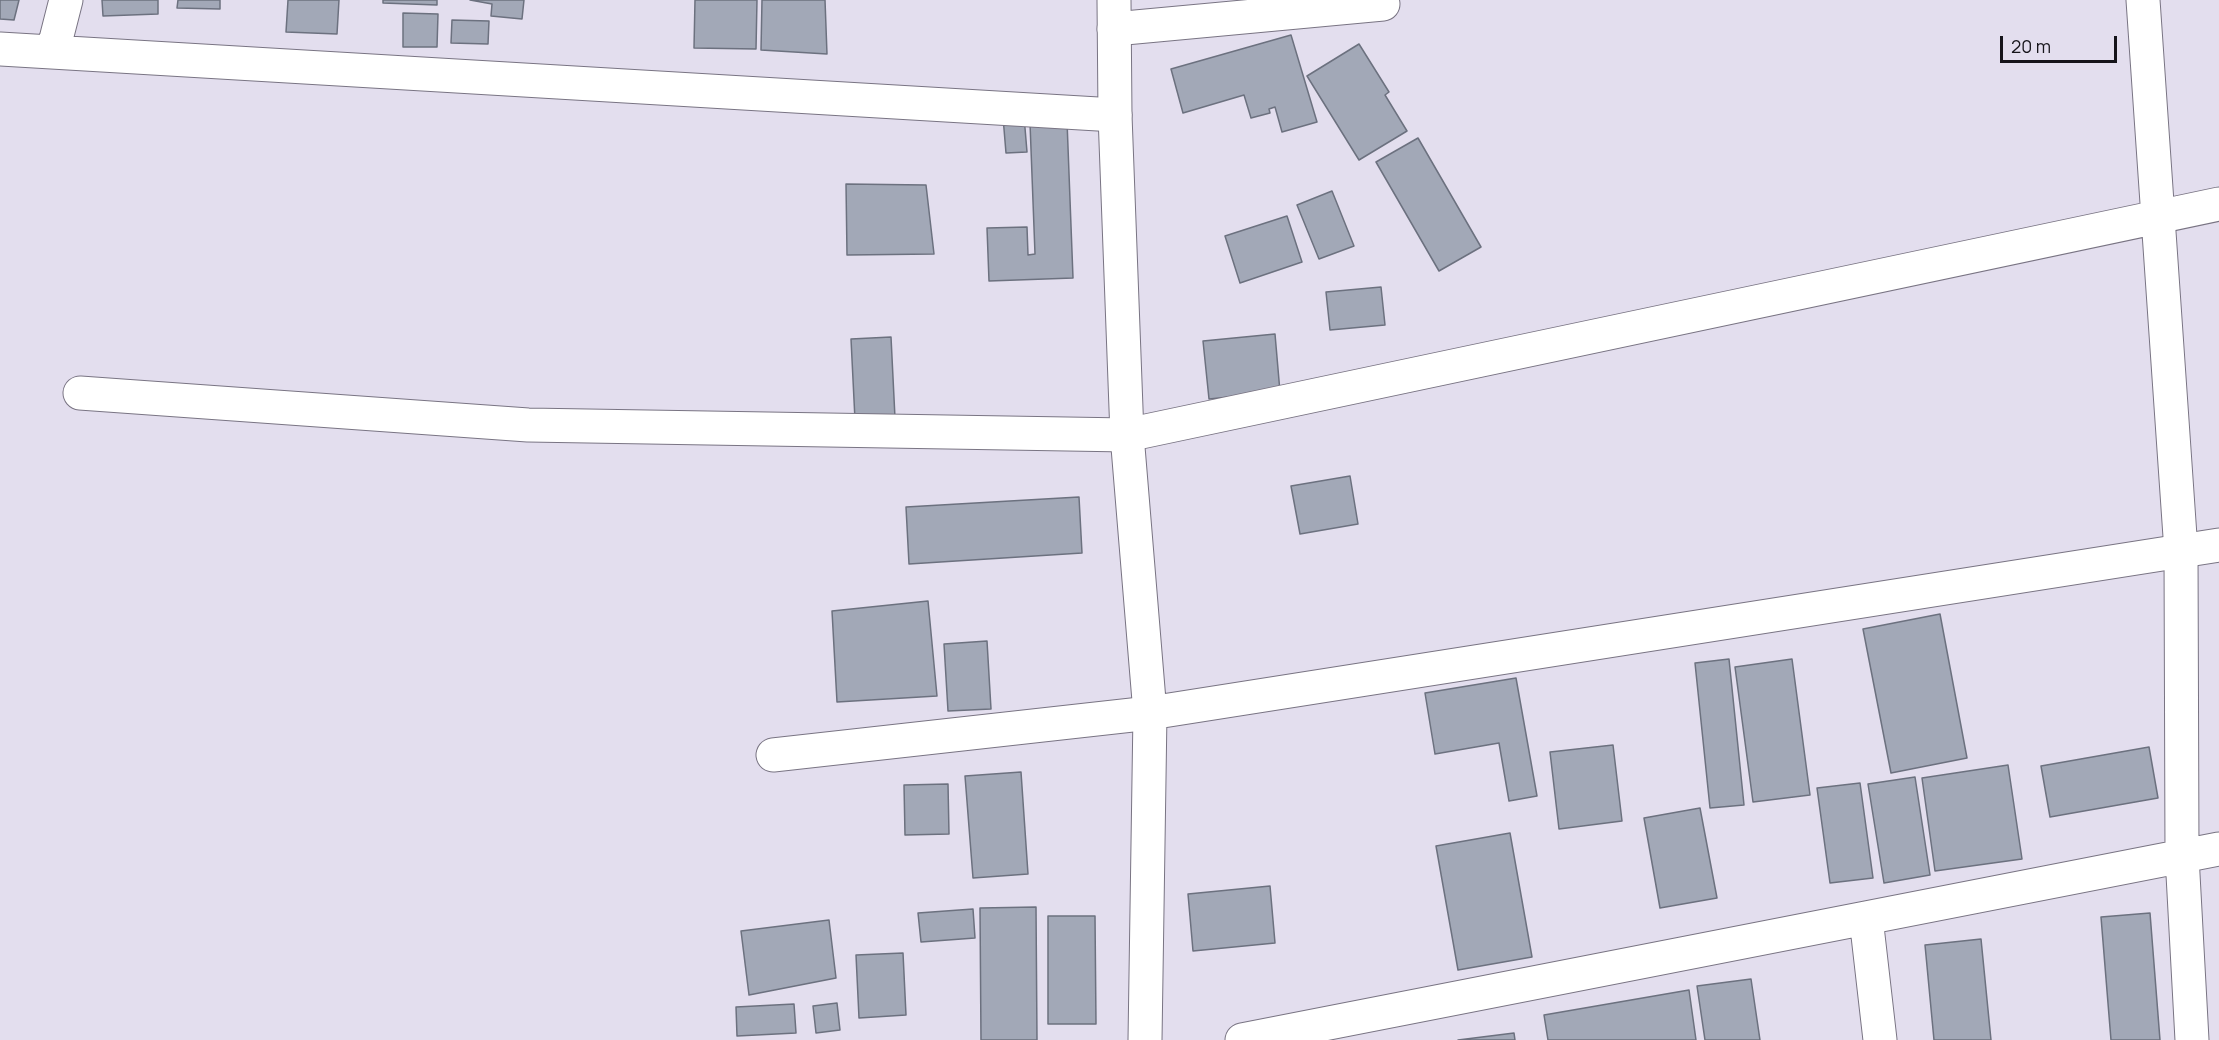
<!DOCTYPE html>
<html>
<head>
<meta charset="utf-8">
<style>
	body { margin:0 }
	#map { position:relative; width:2219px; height:1040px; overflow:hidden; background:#e3deee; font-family:Manrope,sans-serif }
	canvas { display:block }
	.scale { position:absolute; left:2000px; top:36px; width:117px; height:27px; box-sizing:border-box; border:3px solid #16141a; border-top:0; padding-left:8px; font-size:18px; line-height:21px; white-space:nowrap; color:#16141a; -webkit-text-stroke:4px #e3deee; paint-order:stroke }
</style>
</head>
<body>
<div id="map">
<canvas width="2219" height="1040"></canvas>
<div class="scale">20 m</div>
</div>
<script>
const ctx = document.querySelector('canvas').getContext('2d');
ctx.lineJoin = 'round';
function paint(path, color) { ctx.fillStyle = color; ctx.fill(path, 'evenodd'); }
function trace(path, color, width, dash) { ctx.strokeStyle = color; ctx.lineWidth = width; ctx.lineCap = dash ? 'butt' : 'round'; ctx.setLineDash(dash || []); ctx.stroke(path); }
const building = new Path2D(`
	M0 0H19L14 20 0 19Z
	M102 0H158V14L103 16Z
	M178 0H220V9L177 8Z
	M288 0H339L337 34 286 32Z
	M383 0H437V5L383 3Z
	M470 0H524L522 19 491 16 492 4Z
	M695 0H757L756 49 694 48Z
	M762 0H825L827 54 761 50Z
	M403 13 438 14 437 47H403Z
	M452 20 489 21 488 44 451 43Z
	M1291 35 1317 122 1282 132 1275 107 1269 109 1270 113 1251 118 1244 95 1183 113 1171 69Z
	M1359 44 1389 92 1385 95 1407 131 1359 160 1307 76Z
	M1024 116 1027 152 1006 153 1003 117Z
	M1067 121 1073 278 989 281 987 228 1027 227 1028 255 1035 254 1030 123Z
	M1418 138 1481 247 1439 271 1376 162Z
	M846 184 926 185 934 254 847 255Z
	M1332 191 1354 246 1319 259 1297 205Z
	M1287 216 1302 262 1240 283 1225 236Z
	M1381 287 1385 325 1330 330 1326 292Z
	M1275 334 1280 392 1209 399 1203 341Z
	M891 337 895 418 855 420 851 339Z
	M1350 476 1358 524 1300 534 1291 486Z
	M1079 497 1082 553 909 564 906 507Z
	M928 601 937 696 837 702 832 611Z
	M1940 614 1967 758 1891 773 1863 629Z
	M987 641 991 709 948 711 944 644Z
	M1729 659 1744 805 1710 808 1695 663Z
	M1792 659 1810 795 1753 802 1735 667Z
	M1516 678 1537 796 1509 801 1499 743 1435 754 1425 693Z
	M1613 745 1622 821 1559 829 1550 752Z
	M2149 747 2158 798 2050 817 2041 766Z
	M2008 765 2022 859 1935 871 1922 778Z
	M1021 772 1028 874 973 878 965 776Z
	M1915 777 1930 875 1884 883 1868 784Z
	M1860 783 1873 878 1830 883 1817 788Z
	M948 784 949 834 905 835 904 785Z
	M1700 808 1717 898 1660 908 1644 818Z
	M1510 833 1532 957 1458 970 1436 846Z
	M1270 886 1275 943 1193 951 1188 894Z
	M1036 907 1037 1040H981L980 908Z
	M973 909 975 938 921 942 918 913Z
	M2150 913 2160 1040H2111L2101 917Z
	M1048 916H1095L1096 1024H1048Z
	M829 920 836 978 749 995 741 931Z
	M1981 939 1991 1040H1934L1925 945Z
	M903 953 906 1015 859 1018 856 955Z
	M1751 979 1760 1040H1705L1697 986Z
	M1689 990 1696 1040H1548L1544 1015Z
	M837 1003 840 1030 816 1033 813 1006Z
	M794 1004 796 1033 737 1036 736 1007Z
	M1514 1033 1515 1040H1458Z`);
paint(building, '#a2a8b7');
trace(building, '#6c717f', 1.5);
const street = new Path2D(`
	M2143 0 2181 551 2182 856 2192 1040
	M1114 29 1383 4
	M0 49 1115 115
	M53 51 66 0
	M80 393 528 425 1127 435 2219 204
	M773 755 1150 713
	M1866 918 1880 1040
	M1242 1040 2219 849`);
const secondary = new Path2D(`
	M1114 0 1115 115 1127 435 1150 713 1145 1040
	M1150 713 2219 545`);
trace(street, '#797483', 35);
trace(secondary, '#797483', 35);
trace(street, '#fff', 33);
trace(secondary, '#fff', 33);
</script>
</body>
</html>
